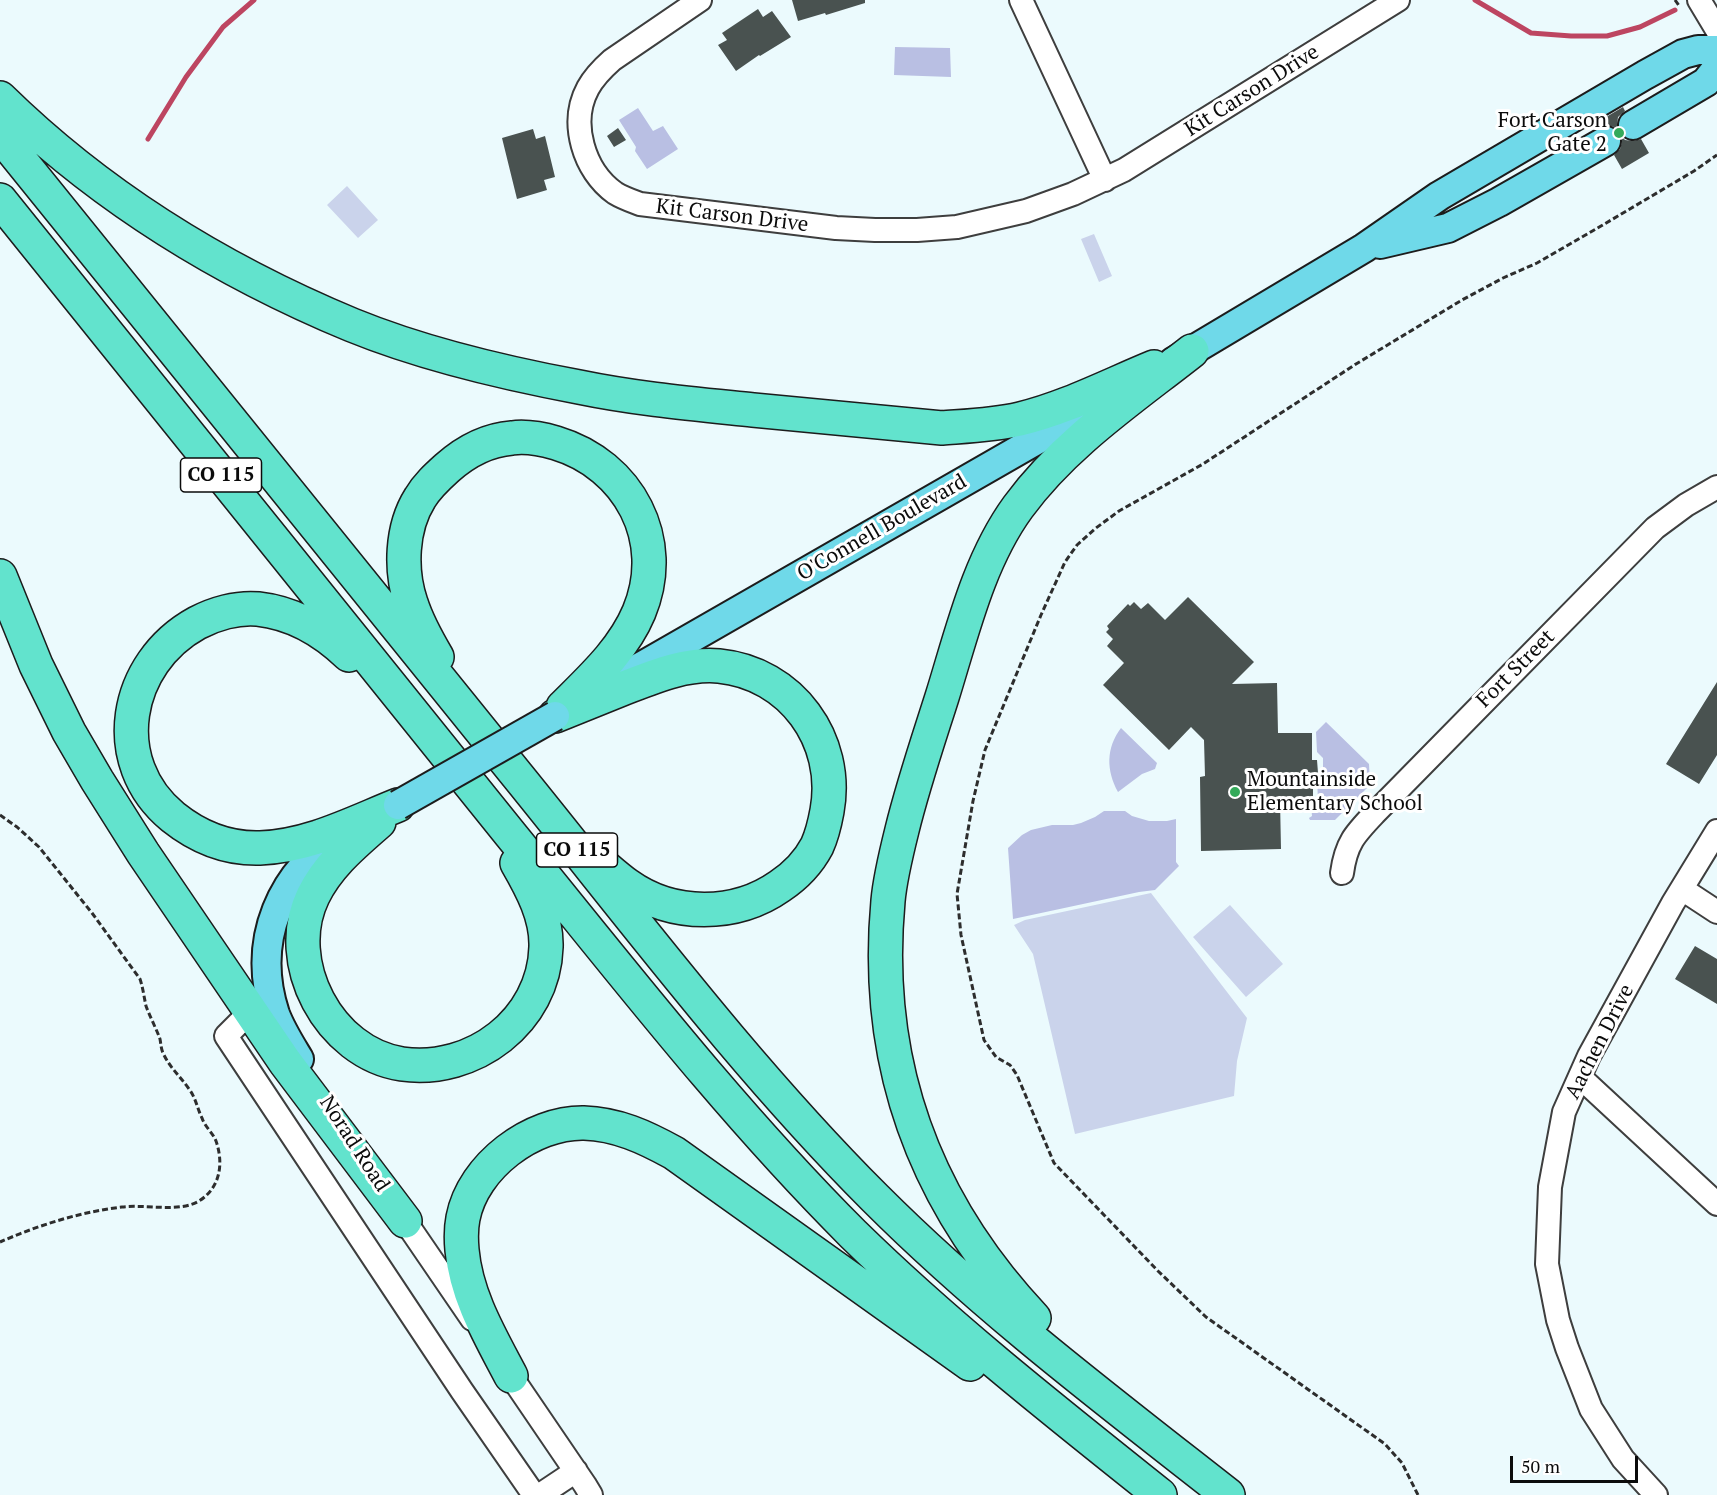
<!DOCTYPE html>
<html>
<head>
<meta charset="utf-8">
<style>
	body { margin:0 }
	#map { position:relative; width:1717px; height:1495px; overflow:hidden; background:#ebfafd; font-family:"PT Serif",serif }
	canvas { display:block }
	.scale { position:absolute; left:1510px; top:1456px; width:128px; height:27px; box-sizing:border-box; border:3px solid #0b0b0b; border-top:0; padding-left:8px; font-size:18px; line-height:21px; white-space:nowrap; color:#0b0b0b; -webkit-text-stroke:4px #fff; paint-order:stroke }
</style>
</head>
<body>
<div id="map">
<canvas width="1717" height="1495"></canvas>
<div class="scale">50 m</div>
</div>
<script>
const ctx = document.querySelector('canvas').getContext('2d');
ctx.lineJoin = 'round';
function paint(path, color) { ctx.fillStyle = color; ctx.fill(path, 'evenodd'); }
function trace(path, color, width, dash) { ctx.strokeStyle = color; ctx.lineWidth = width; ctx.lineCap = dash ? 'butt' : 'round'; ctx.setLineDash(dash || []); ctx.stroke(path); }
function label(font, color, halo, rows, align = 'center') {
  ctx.font = font + ' "PT Serif",serif'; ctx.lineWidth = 6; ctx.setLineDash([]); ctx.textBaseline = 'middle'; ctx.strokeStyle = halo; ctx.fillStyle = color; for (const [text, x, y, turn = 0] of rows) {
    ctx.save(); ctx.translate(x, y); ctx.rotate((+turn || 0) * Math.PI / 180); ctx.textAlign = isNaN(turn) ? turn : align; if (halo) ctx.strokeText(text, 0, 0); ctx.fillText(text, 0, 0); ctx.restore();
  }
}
paint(new Path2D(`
	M895 47 950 48 951 77 894 75Z
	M638 108 653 131 663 126 678 149 647 169 635 151 636 147 619 120Z
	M1326 722 1369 764 1370 785 1335 820H1310L1309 818 1312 816 1311 804 1318 801 1317 778 1323 773V758L1317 752 1316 732Z
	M1121 728 1157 763 1155 769 1142 774 1118 792C1106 770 1106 748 1121 728Z
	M1104 811H1125L1132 816 1149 821H1167L1176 819V862L1179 866 1155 890 1139 892 1013 919 1008 848 1022 835 1031 830 1052 825H1073L1081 823 1095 817Z`), '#b9bfe3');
paint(new Path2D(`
	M347 186 378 220 358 238 327 205Z
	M1094 234 1112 276 1099 282 1081 239Z
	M1151 893 1247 1018 1237 1061 1234 1096 1075 1134 1033 954 1014 925 1025 920Z
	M1230 905 1283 964 1246 997 1193 937Z`), '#cad3eb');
trace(new Path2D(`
	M1475 0 1531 33 1571 36H1607L1640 27 1675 10
	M148 139 186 77 223 27 254 0`), '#bd4561', 5);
paint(new Path2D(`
	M792 0H865V3L826 15 825 13 798 21Z
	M758 9 763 17 772 11 791 37 760 56 759 55 736 71 718 45 727 40 722 33Z
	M1623 107 1625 111 1618 117 1617 125 1618 130 1614 127 1607 125 1598 127 1596 123Z
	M618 128 626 140 614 147 607 136Z
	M533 129 536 139 545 136 555 177 544 180 547 190 517 199 502 138Z
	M1621 136 1625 140 1633 141 1641 139 1649 153 1622 169 1614 155 1620 149 1622 142Z
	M1188 597 1254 662 1232 684 1277 683 1278 733H1312V760H1317L1318 773H1313V799L1280 800 1281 849 1201 851 1200 777 1205 776 1204 740 1191 727 1169 750 1103 685 1124 663 1107 646 1113 639 1106 632 1109 629 1107 626 1128 604 1130 606 1134 602 1141 609 1148 603 1165 620Z
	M1717 682V755L1699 784 1666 764Z
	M1695 946 1717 959V1004L1675 979Z`), '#495250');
const minor = new Path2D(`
	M700 0 612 60C603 68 594 77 588 88 569 123 584 171 615 193 623 198 632 201 640 204L836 228 875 230H917L957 227 1026 211 1073 194 1124 170 1398 0
	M1021 0 1105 180
	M1699 0 1717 30
	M1342 873C1346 843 1355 834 1375 813L1655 528 1686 505 1717 487
	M1682 889 1717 912
	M250 1012 226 1036 462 1391 534 1495
	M1580 1077 1717 1204
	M405 1221 472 1319
	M504 1366 585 1485 591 1495
	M540 1495 576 1471
	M1656 1495 1623 1459 1591 1409 1567 1348 1558 1320 1547 1264 1550 1187 1564 1112 1589 1056 1673 903 1717 831`);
const major = new Path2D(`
	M1633 125 1706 82 1717 68
	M1380 244 1448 228 1499 202 1606 141
	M1173 362 1364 248 1439 196 1645 75 1683 54 1698 50H1717
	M618 680 1106 400
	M299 1059C290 1044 281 1030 275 1014 251 941 280 870 346 833`);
const highway = new Path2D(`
	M0 98C101 197 222 271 352 325 423 354 504 373 579 387 637 399 695 404 753 410 816 416 879 422 942 428 968 426 994 425 1020 419 1066 408 1110 385 1154 367
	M0 135C172 348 343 562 517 775 633 918 744 1067 875 1198 984 1307 1107 1400 1228 1495
	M0 200C170 412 340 624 511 835 621 970 729 1110 853 1234 948 1327 1056 1412 1160 1495
	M0 576 36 665 69 732 97 780 143 853 285 1062 405 1221
	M349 655C323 630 294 613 258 609 237 607 214 614 197 623 124 663 106 762 173 817 198 837 228 849 260 848 310 846 353 823 398 805
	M437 657C427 640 417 622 411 603 400 571 401 528 420 498 427 486 437 477 447 468 465 452 487 440 512 438 526 436 542 439 556 443 629 465 669 540 639 612 623 650 592 678 563 707
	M555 716C577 707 600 698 622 689 653 677 685 663 719 666 791 673 840 740 827 811 825 822 822 835 817 846 809 861 795 876 780 886 736 917 673 918 627 885 620 880 613 874 606 868
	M379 822C354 844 328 865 313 896 281 962 329 1053 402 1064 473 1074 544 1021 546 947 547 917 532 889 517 863
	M1034 1318C924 1201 873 1063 888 901 890 878 896 854 902 830 913 785 928 741 942 697 962 633 978 562 1018 507 1064 444 1131 399 1192 351
	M511 1376C490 1336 466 1296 462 1250 461 1239 461 1228 463 1218 473 1166 532 1122 584 1123 617 1124 645 1137 674 1153L970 1364`);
trace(minor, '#3e3e3e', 26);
trace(major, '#1c1c1c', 32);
trace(highway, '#1c1c1c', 36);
trace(new Path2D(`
	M1675 0 1680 7
	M0 815 17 827 39 847 92 913 140 979C143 988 144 997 146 1006 150 1017 156 1028 160 1039 161 1044 161 1049 163 1053 170 1068 180 1076 189 1089 196 1098 197 1108 202 1118 205 1127 213 1133 216 1141 224 1164 220 1188 199 1201 179 1213 146 1204 122 1207 80 1212 39 1225 0 1242
	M1418 1495 1402 1463 1385 1444 1206 1317 1158 1271 1054 1163 1017 1075 1010 1065 996 1057 984 1040 961 935 957 894 973 801 985 750 1041 615 1065 562 1077 545 1096 528 1119 511 1203 464 1356 364 1462 300 1503 278 1537 263 1601 226 1694 171 1717 155`), '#2d2d2d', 3, [6, 3]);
trace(minor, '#fff', 22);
trace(major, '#6fd9e9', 28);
trace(highway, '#62e3cd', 33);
const majorBridge = new Path2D(`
	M398 805 555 716`);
trace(majorBridge, '#1c1c1c', 32, []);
trace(majorBridge, '#6fd9e9', 28);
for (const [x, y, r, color] of [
	[1619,133,6,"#34aa5a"],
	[1235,792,6,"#34aa5a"]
]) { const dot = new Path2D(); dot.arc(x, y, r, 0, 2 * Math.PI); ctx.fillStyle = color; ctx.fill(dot); trace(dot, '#fff', 2); }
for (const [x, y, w] of [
	[221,475,81],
	[577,850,81]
]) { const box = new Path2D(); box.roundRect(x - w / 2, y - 17, w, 34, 4.5); ctx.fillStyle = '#fff'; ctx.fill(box); trace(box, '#0b0b0b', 1.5); }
label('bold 20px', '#0b0b0b', null, [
	["CO 115",221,475],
	["CO 115",577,850]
]);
label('21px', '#0b0b0b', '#fff', [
	["Kit Carson Drive",1252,91,-32],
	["Kit Carson Drive",732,216,7],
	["O'Connell Boulevard",882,528,-30],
	["Fort Street",1516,669,-45],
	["Aachen Drive",1600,1042,-63],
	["Norad Road",354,1144,57]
]);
label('21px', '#0b0b0b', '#fff', [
	["Fort Carson",1607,121],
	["Gate 2",1607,145],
	["Mountainside",1247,780,"left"],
	["Elementary School",1247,804,"left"]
], 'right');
</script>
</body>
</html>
